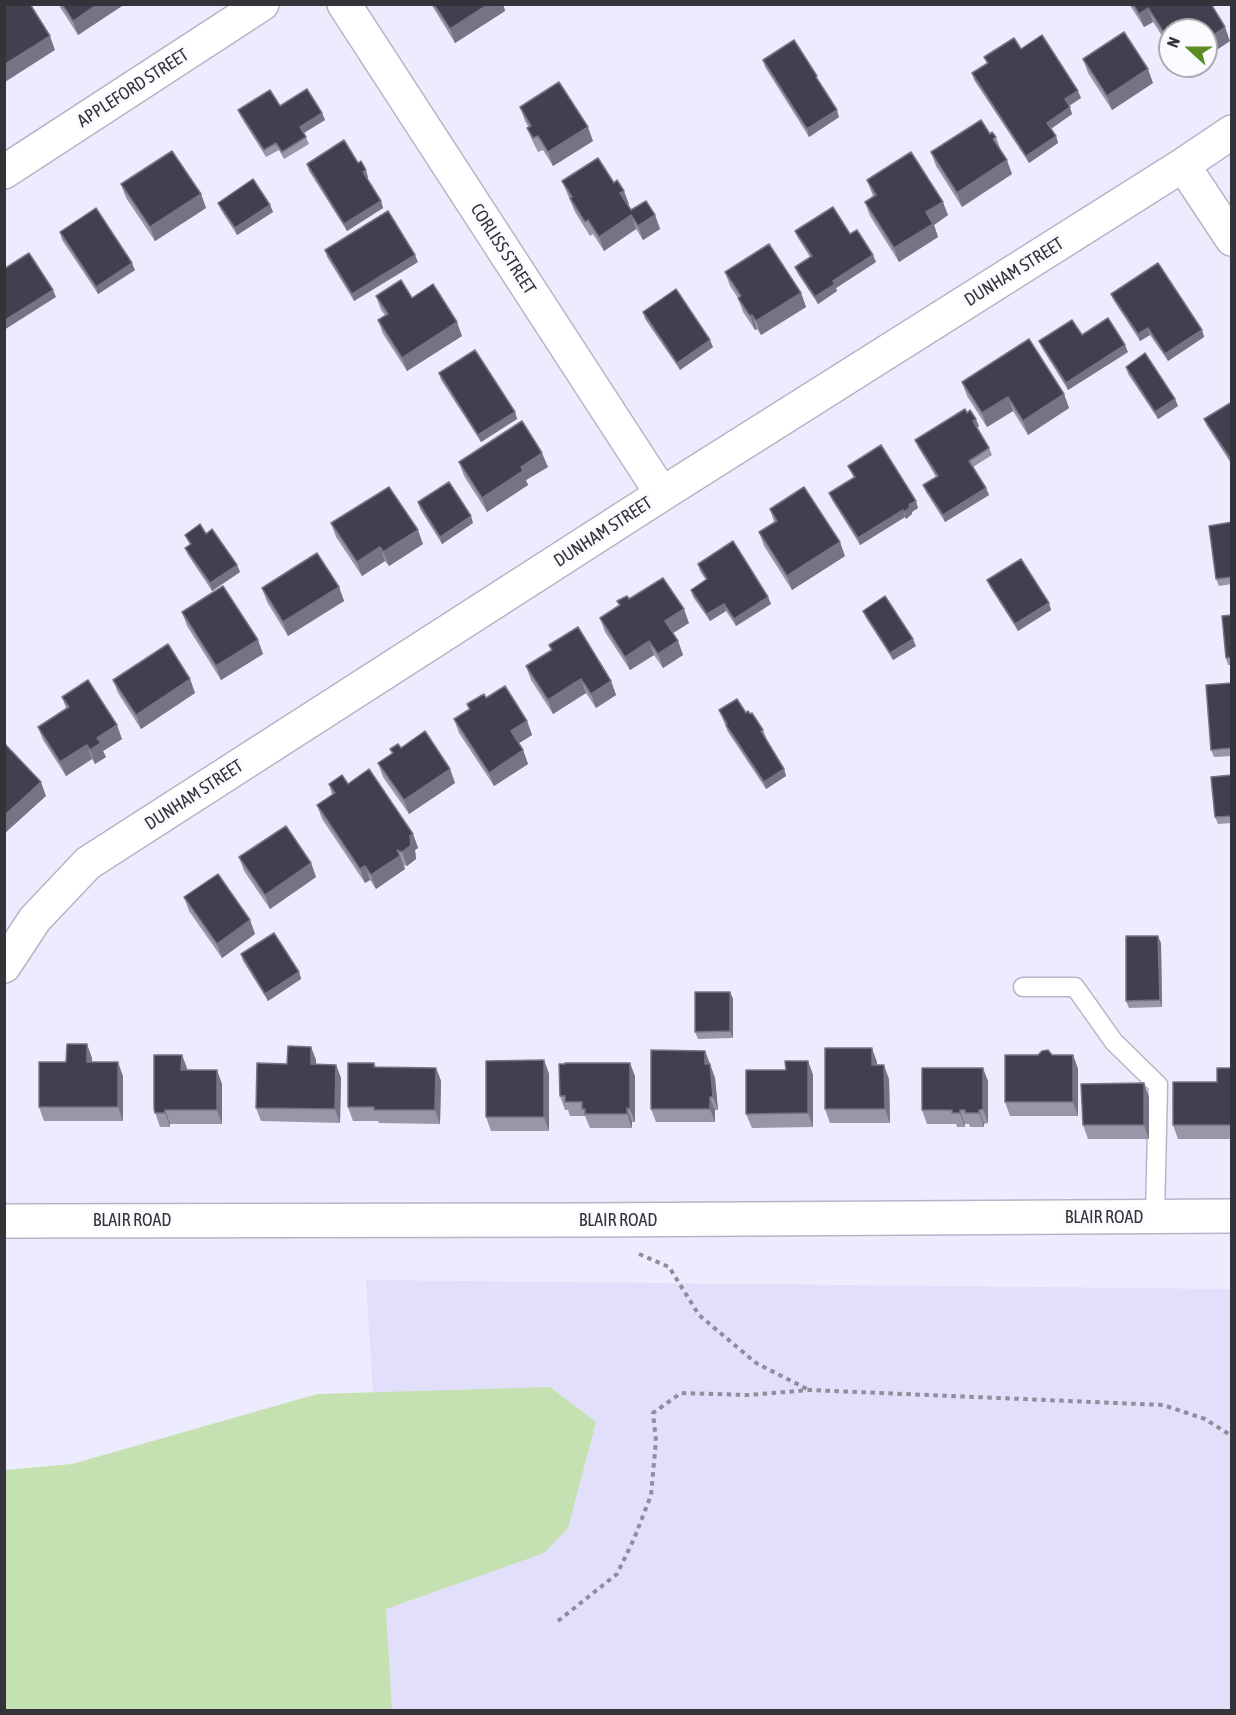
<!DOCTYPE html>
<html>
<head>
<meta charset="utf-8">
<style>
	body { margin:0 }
	#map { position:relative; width:1236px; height:1715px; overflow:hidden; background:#edecff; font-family:"Asap Condensed",sans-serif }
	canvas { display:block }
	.frame { position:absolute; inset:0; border:6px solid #34333a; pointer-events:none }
	.north { position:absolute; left:1158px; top:18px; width:60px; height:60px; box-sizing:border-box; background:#fbfbff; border:2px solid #ababb0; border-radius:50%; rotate:291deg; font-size:16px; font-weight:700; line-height:24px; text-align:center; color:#34333a }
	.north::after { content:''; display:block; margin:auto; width:21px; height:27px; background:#5c8d23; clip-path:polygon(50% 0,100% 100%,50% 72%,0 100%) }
</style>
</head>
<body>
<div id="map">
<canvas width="1236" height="1715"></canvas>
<div class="frame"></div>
<div class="north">N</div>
</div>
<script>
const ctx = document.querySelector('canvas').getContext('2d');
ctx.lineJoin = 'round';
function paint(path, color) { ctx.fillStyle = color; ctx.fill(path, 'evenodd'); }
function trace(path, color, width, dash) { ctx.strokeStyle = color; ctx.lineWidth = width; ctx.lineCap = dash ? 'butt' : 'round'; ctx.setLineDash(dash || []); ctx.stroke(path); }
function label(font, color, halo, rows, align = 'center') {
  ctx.font = font + ' "Asap Condensed",sans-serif'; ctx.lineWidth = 6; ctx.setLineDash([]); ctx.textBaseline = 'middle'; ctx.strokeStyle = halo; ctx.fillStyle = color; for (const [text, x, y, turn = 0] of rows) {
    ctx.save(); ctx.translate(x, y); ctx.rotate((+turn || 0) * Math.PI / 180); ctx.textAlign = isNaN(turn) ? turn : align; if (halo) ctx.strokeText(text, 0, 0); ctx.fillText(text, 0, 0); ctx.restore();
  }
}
paint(new Path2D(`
	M366 1280 1231 1289V1710H392Z`), '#e1dffa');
paint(new Path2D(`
	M550 1387 596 1422 568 1528 544 1553 386 1609 392 1710H5V1470L72 1464 317 1394Z`), '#c6e1b1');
const lane = new Path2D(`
	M1023 987H1075L1114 1042 1158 1085 1155 1216`);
const street = new Path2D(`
	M344 4 662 494
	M1183 165 1232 239
	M4 966 35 919 88 863 662 494 1183 165 1232 132`);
const secondary = new Path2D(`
	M4 172 262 4
	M4 1221 586 1220 1232 1216`);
trace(lane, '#b6b5c7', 21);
trace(street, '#b6b5c7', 36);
trace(secondary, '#b6b5c7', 36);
trace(new Path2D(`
	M639 1254 669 1267 699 1315 756 1363 809 1390
	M558 1621 617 1574 634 1539 651 1495 656 1441 653 1413 681 1393 748 1395 810 1390 1163 1405 1205 1419 1232 1436`), '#8e8d9a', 4, [4.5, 4.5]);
trace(lane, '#fff', 18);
trace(street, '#fff', 33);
trace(secondary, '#fff', 33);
paint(new Path2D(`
	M58 4H125L78 35Z
	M431 4H503L505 11 455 43Z
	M1129 4H1216L1212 8 1230 41 1206 57V30H1170V48L1153 22 1144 27Z
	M1021 49 1081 98 1069 106 1072 114 1051 129 1056 136 1058 143 1029 163 974 80 972 73 987 63 984 57Z
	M1083 59 1153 83 1112 110 1088 73Z
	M763 60 820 83 839 117 809 137 765 67Z
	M280 106 322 113 325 120 304 133 309 144 284 159 279 150 266 157 241 117 238 110Z
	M520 107 593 141 553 166 543 150 538 152 533 142 527 128H529L525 121Z
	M990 134 996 137 1001 151 1012 174 962 207 936 166 931 152Z
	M358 163 368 177 367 178 381 201 383 208 347 231 309 171 307 164Z
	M867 180 948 215 934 225 938 237 899 262 870 216 865 202 873 196Z
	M562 181 629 204 628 205 631 210 655 215 660 229 643 240 636 229 604 251 593 234 590 236 575 212Z
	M121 184 201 194 206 208 155 241 126 198Z
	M218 203 270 205 273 212 237 235 221 210Z
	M795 231 850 234 876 262 836 288 837 291 818 304 798 274 795 267 810 257 798 238Z
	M60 232 135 270 98 294 62 240Z
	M325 250 418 262 354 301 327 257Z
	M725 272 801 293 806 307 761 335 757 329 755 330 743 312 738 298 730 286Z
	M1111 294 1202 330 1204 337 1168 361 1150 335 1140 341 1114 301Z
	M376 296 412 298 462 336 407 371 383 334 378 320 385 315 381 310Z
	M643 312 713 347 680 370 645 319Z
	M1039 341 1128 352 1068 390 1042 348Z
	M1126 367 1175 399 1178 406 1158 419 1128 374Z
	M439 373 515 412 517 419 481 442 441 380Z
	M962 382 1064 394 1069 408 1028 435 1013 411 987 427 967 396Z
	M1232 402V465L1207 426 1204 419Z
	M967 413 979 426 977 428 989 448 992 455 973 467 986 488 989 495 945 522 926 492 923 485 936 477 918 447 915 440Z
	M459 462 548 467 526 480 528 485 487 512 464 476Z
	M848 466 918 508 912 512V514L906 519 905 517 860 545 832 500 829 493 854 478Z
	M418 502 473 523 442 544 420 509Z
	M770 509 845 556 792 590 764 546 759 532 774 522Z
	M1232 522V584L1219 586 1216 579Z
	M331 523 423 544 389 566 385 561 362 576 336 537Z
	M185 535 237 565 240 572 212 591 188 555 185 548 190 545Z
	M698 564 768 597 771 604 736 626 726 611 710 621 693 597 691 590 706 580 700 571Z
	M987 580 1049 603 1051 610 1018 631 990 587Z
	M339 587 344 601 288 636 267 602 262 588Z
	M629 599 689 623 673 633 678 641 683 655 663 668 654 655 630 670 605 632 600 618 619 605 617 601Z
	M863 611 916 646 893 660 866 618Z
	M182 612 258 640 263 654 221 680 187 626Z
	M1232 615V665H1228L1226 658Z
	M549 645 611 681 616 695 596 708 586 693 553 714 531 680 526 666 551 650Z
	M190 679 195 693 141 729 118 693 113 680Z
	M1232 683V756L1214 757 1211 750Z
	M62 697 122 739 103 751 106 757 95 764 92 759 66 776 43 740 38 727 66 708Z
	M486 698 527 721 532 735 519 743 523 750 528 764 494 786 459 733 454 719 469 710 467 704Z
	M719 710 746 713 750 714 763 730 766 737H765L784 769 786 776 766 789 728 732Z
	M401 748 450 769 455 783 409 814 383 777 378 763 392 754 390 749Z
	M1232 775V823L1218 824 1215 817Z
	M329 784H348L413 834 418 848 415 850 416 859 407 866 404 865 405 869 376 889 370 880 365 883 322 819 317 805 332 795Z
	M239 857 311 863 316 877 270 909 244 871Z
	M184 897 250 920 255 934 222 958 189 911Z
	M1161 943 1162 1007 1129 1008 1126 1001Z
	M241 954 299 972 301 979 268 1001 243 961Z
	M730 992 733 999V1038L698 1039 695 1032Z
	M311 1047 316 1060V1064L336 1065 341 1078 340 1123 261 1121 256 1108 287 1064Z
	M705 1051 715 1078 718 1110H715V1122H656L651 1109Z
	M182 1055 187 1070 222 1084V1124H170V1127H160L154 1109Z
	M1038 1055H1073L1078 1069V1116H1010L1005 1102Z
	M92 1058V1062L123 1076V1121H44L39 1107 66 1062Z
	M544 1060 549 1074V1131H491L486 1117Z
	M808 1061 813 1075V1127L752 1128 746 1114 786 1070Z
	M877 1062V1065L889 1079 890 1123H830L825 1109Z
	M374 1063 376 1067 436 1068 441 1081 440 1124 379 1123 378 1121H353L348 1107Z
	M1232 1068V1139H1178L1173 1125Z
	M635 1076V1122H632V1128H590L585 1116H570L568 1110H565L560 1096Z
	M988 1081V1123L984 1124V1127H970L969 1124H965V1127H957L956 1124H927L922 1110Z
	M1149 1097V1139H1088L1083 1125Z`), '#9896a7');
paint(new Path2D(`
	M98 4H125L78 35 73 21Z
	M489 4H503L505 11 455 43 450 29Z
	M1148 8 1153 22 1144 27 1139 14Z
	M1225 27 1230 41 1206 57V40Z
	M50 36 55 50 5 82 4 65Z
	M1183 66H1192L1185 71Z
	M1148 69 1153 83 1112 110 1107 96Z
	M1078 91 1081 98 1067 107 1065 99Z
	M1070 107 1072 114 1049 130 1047 123Z
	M837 110 839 117 809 137 807 129Z
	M322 113 325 120 302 134 300 127Z
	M588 127 593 141 553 166 548 152Z
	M1056 136 1058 143 1029 163 1026 156Z
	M1007 160 1012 174 962 207 957 193Z
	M366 170 368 177 365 179 363 172Z
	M624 191 629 204 625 207 620 193Z
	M201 194 206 208 155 241 150 227Z
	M381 201 383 208 347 231 344 224Z
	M943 202 948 215 934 225 938 237 899 262 894 248 926 212Z
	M270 205 273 212 237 235 235 228Z
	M631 215 636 229 604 251 599 237Z
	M655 215 660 229 643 240 638 226Z
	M415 255 418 262 354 301 352 294Z
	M873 255 876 262 836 288 837 291 818 304 815 297 833 281Z
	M132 263 135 270 98 294 96 287Z
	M53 290 56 297 4 330V321Z
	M801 293 806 307 761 335 756 321Z
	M752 315 757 329 755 330 750 316Z
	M457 322 462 336 407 371 402 358Z
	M1148 328 1150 335 1140 341 1138 334Z
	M1202 330 1204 337 1168 361 1165 354Z
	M710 340 713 347 680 370 677 363Z
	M1125 345 1128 352 1068 390 1066 383Z
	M1064 394 1069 408 1028 435 1023 421Z
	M1008 397 1013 411 987 427 982 413Z
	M1175 399 1178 406 1158 419 1155 412Z
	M515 412 517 419 481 442 478 435Z
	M976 419 979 426 976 428 973 421Z
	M542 453 548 467 526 480 528 485 487 512 482 498 521 467Z
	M986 488 989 495 945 522 943 515Z
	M916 501 918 508 912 512V514L906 519 904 512 909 505Z
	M903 510 905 517 860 545 858 538Z
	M471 516 473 523 442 544 440 537Z
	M418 530 423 544 389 566 383 552Z
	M840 542 845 556 792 590 787 576Z
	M380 547 385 561 362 576 357 562Z
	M237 565 240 572 212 591 210 583Z
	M339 587 344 601 288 636 283 622Z
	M768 597 771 604 736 626 734 619Z
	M1049 603 1051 610 1018 631 1015 624Z
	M724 604 726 611 710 621 707 614Z
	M684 609 689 623 670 635 665 621Z
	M913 639 916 646 893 660 890 653Z
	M258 640 263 654 221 680 216 666Z
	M649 641 654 655 630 670 625 657Z
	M678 641 683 655 663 668 658 654Z
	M190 679 195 693 141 729 136 715Z
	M581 679 586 693 553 714 548 700Z
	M611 681 616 695 596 708 591 694Z
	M527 721 532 735 516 745 511 731Z
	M117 725 122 739 103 751 106 757 95 764 90 750 97 738Z
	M87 745 92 759 66 776 60 762Z
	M523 750 528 764 494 786 489 773Z
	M450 769 455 783 409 814 404 800Z
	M784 769 786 776 766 789 764 782Z
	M41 782 46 796 4 834V816Z
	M413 834 418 848 415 850 416 859 407 866 402 852 410 836Z
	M400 856 405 869 376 889 371 875Z
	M311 863 316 877 270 909 265 895Z
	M365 866 370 880 365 883 360 869Z
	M250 920 255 934 222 958 217 944Z
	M1158 936 1161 943 1162 1007 1160 1000Z
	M299 972 301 979 268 1001 265 994Z
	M730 992 733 999V1038L730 1031Z
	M87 1044 92 1058V1076L87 1062Z
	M311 1047 316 1060V1078L311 1064Z
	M872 1048 877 1062V1079L872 1065Z
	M705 1051 710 1064H705Z
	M182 1055 187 1068V1084L181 1070Z
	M1073 1055 1078 1069V1116L1073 1102Z
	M544 1060 549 1074V1131L544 1117Z
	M808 1061 813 1075V1127L808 1113Z
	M118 1062 123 1076V1121L118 1107Z
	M630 1063 635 1076V1122L630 1109Z
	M710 1064 715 1078 718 1110 713 1097Z
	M336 1065 341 1078 340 1123 335 1109Z
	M884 1065 889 1079 890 1123 885 1109Z
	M436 1068 441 1081 440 1124 435 1110Z
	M983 1068 988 1081V1123L983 1109Z
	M217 1070 222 1084V1124L217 1110Z
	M1144 1083 1149 1097V1139L1144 1125Z
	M710 1097 715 1110V1122L710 1109Z
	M627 1108 632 1122V1128L627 1114Z
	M165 1110 170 1124V1127L165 1113Z
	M960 1110 965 1124V1127L960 1113Z
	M979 1110 984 1124V1127L979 1113Z`), '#757484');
const building = new Path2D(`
	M7 4H30L50 36 4 65V6Z
	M62 4H98L73 21Z
	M434 4H489L450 29Z
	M1133 4H1211L1225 27 1206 40V30H1170V42L1148 8 1139 14Z
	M1124 32 1148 69 1107 96 1083 59Z
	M1042 35 1078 91 1065 99 1070 107 1047 123 1056 136 1026 156 972 73 988 63 984 57 1014 38 1021 49Z
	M794 40 817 76 816 77 837 110 807 129 763 60Z
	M559 82 588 127 548 152 538 136 533 138 527 128 531 126 520 107Z
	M307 89 322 113 300 127 306 137 282 152 276 143 264 150 238 110 270 90 280 106Z
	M981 120 990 134 992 132 996 137 993 139 1007 160 957 193 931 152Z
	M344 140 358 163 361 161 366 170 363 172 381 201 344 224 307 164Z
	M172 151 201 194 150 227 121 184Z
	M911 152 943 202 926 212 933 224 894 248 865 202 876 195 867 180Z
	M598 158 614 183 617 180 624 191 620 193 631 210 646 201 655 215 638 226 631 215 599 237 588 220 585 222 570 198 572 197 562 181Z
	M253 179 270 205 235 228 218 203Z
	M833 207 850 234 857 230 873 255 833 281 835 284 815 297 795 267 812 256 795 231Z
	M96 208 132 263 96 287 60 232Z
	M388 211 415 255 352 294 325 250Z
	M769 244 801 293 756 321 752 315 750 316 738 298 741 296 725 272Z
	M29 253 53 290 4 321V269Z
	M1158 263 1202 330 1165 354 1148 328 1138 334 1111 294Z
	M401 280 412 298 433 284 457 322 402 358 378 320 388 314 376 296Z
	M676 289 710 340 677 363 643 312Z
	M1108 318 1125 345 1066 383 1039 341 1072 320 1082 335Z
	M1029 339 1064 394 1023 421 1008 397 982 413 962 382Z
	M475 350 515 412 478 435 439 373Z
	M1145 353 1175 399 1155 412 1126 367Z
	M1232 402V461L1204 419Z
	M965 409 967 413 970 410 976 419 973 421 989 448 969 461 986 488 943 515 923 485 938 476 915 440Z
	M522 421 542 453 521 467 523 471 482 498 459 462Z
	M881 445 916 501 909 505 910 507 904 512 903 510 858 538 829 493 855 477 848 466Z
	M449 482 471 516 440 537 418 502Z
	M389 487 418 530 383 552 380 547 357 562 331 523Z
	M804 487 840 542 787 576 759 532 777 521 770 509Z
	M1232 522V577L1216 579 1209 526Z
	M200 524 206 534 212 529 237 565 210 583 185 548 191 544 185 535Z
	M733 541 768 597 734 619 724 604 707 614 691 590 707 579 698 564Z
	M317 553 339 587 283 622 262 588Z
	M1021 559 1049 603 1015 624 987 580Z
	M663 578 684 609 665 621 678 641 658 654 649 641 625 657 600 618 620 605 617 601 627 596 629 599Z
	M223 586 258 640 216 666 182 612Z
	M885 596 913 639 890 653 863 611Z
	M1232 615V657L1226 658 1222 616Z
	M578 627 611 681 591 694 581 679 548 700 526 666 552 650 549 645Z
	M168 644 190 679 136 715 113 680Z
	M88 680 117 725 97 738 101 743 90 750 87 745 60 762 38 727 69 707 62 697Z
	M1232 683V748L1211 750 1206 685Z
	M505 686 527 721 511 731 523 750 489 773 454 719 470 709 467 704 484 694 486 698Z
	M737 699 746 713 748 711 750 714 752 713 763 730 761 731 784 769 764 782 726 725 727 724 719 710Z
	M425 731 450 769 404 800 378 763 393 753 390 749 398 744 401 748Z
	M4 743 41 782 4 816Z
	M369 769 413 834 410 836 411 845 402 852 397 850 400 856 371 875 365 866 360 869 317 805 335 793 329 784 342 775 348 784Z
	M1232 775V816L1215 817 1211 777Z
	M286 826 311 863 265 895 239 857Z
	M218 874 250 920 217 944 184 897Z
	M274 933 299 972 265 994 241 954Z
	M1126 936H1158L1160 1000 1126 1001Z
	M695 992H730V1031L695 1032Z
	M67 1044H87V1062H118V1107H39V1062H66Z
	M288 1046 311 1047V1064L336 1065 335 1109 256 1108 257 1063 287 1064Z
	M825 1048H872V1065H884L885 1109H825Z
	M651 1050 705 1051V1064H710L713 1097H710V1109H651Z
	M1048 1050 1052 1055H1073V1102H1005V1055H1038L1042 1051Z
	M154 1055H182L181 1070H217V1110H165V1113H155L154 1109Z
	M544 1060V1117H486V1061Z
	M785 1061H808V1113L746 1114V1070H786Z
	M348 1063H374V1067L436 1068 435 1110H374V1107H348Z
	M565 1063H630V1109L627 1108V1114H585V1109H582V1102H565V1096H560L559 1064H565Z
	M922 1068H983V1109L979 1110V1113H965V1110H960V1113H952V1110H922Z
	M1217 1068H1232V1125H1173V1082H1217Z
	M1144 1083V1125H1083L1081 1084Z`);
paint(building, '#42404f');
trace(building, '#757484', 1.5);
label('18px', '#34333a', '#fbfbff', [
	["APPLEFORD STREET",133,88,-33],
	["CORLISS STREET",503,249,57],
	["DUNHAM STREET",1014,272,-32],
	["DUNHAM STREET",603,532,-33],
	["DUNHAM STREET",194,795,-33],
	["BLAIR ROAD",1104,1217],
	["BLAIR ROAD",132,1220],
	["BLAIR ROAD",618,1220]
]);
</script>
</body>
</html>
